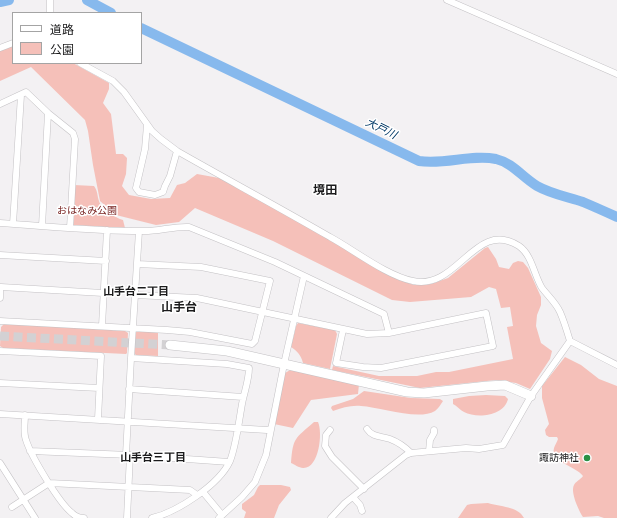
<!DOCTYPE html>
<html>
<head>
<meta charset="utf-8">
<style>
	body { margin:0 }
	#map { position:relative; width:617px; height:518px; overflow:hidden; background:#f3f1f3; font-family:Helvetica,"Noto Sans JP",sans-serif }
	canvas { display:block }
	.legend { position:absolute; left:12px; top:12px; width:130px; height:52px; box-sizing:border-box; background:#fff; border:1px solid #a4a4a4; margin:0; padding:5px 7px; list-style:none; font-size:12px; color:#1b1b1c }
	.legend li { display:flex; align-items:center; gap:8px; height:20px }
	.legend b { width:20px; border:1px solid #a4a4a4 }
</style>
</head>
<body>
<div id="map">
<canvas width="617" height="518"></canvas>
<ul class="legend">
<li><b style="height:5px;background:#fff"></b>道路</li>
<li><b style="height:11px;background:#f5c0b9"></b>公園</li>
</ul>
</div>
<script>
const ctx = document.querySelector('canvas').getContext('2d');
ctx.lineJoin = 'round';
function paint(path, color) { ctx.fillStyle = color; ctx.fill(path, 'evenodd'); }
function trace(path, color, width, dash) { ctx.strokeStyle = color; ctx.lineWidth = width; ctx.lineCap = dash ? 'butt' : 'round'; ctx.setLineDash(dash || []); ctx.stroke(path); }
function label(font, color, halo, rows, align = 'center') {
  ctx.font = font + ' Helvetica,"Noto Sans JP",sans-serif'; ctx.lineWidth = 3; ctx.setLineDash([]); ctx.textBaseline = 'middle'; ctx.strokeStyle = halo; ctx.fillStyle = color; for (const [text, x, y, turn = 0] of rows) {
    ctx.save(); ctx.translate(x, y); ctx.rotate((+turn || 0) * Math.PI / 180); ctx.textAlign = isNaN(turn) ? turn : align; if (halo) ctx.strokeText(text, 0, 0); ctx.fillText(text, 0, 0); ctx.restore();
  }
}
paint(new Path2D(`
	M13 45V63H73L109 83V89L103 103 111 114 116 154H123L127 158 126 174 122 186 129 195 151 199 170 198 177 185 185 183 197 174 219 178 321 234 397 279 414 285 431 284 448 278 485 248 488 247 496 259 499 267 509 269 513 263 518 261 523 262 528 268 541 297V305L537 315 536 326 541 343 552 351 550 359 530 389 516 383 496 380 420 388 332 370 333 366 379 376H417L436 372H449L513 359 507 327 513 326 510 307 501 308 496 289 489 287 471 297 410 302 392 300 273 241 195 208 179 222 156 225 116 215 100 201 93 165 88 131 85 120 31 67 0 81V51Z
	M74 185 94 186C98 191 97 196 99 201 101 209 116 218 123 220L125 228 73 225Z
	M5 323 125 331 128 333 127 353 126 354 3 348 0 346 1 327Z
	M298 323 335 330 337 334 330 369 303 363C301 355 297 351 291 347L296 326Z
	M138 331 158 332V356L136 355 134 353 135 333Z
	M565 357 581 365 599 379 617 386V518H604L598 516 583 517C579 511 570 492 574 485 575 482 581 479 583 476 576 466 550 462 554 448 555 445 557 442 558 439L557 437H549L546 435 545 430 549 424 542 398V386Z
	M292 369 359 384 358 394 311 400 293 428 274 424 285 373Z
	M364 391 411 398 440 399 443 401C441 404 438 409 435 411 418 421 380 407 361 406 351 405 342 408 333 411L331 408 332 406 353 399Z
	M486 395 505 396 508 399C504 416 477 419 464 412 460 410 457 406 453 404V399L469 396Z
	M314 422H318C323 433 319 469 303 468 299 468 294 464 291 463 293 437 295 439 314 422Z
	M260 485H281L290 487 291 490 279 505 274 518H244L246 512 242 509V504L254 495 258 487Z
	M488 503C500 507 518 506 524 518H458L467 505 471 504Z`), '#f5c0b9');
trace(new Path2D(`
	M87 0 111 13
	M0 2 9 0
	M141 28 419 161C445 165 471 154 496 159 513 163 522 177 537 186 551 194 568 197 583 202 595 207 606 212 617 217`), '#87b9ed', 10);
trace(new Path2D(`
	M0 336 170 345`), '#d3d1d3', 9, [9, 4.5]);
const street = new Path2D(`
	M447 0 617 74
	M50 13V0
	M0 48 13 43
	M80 63 113 81 124 92 152 131 161 139 177 151C228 180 280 208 330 237 354 250 387 276 413 281 458 291 475 218 519 246 532 255 534 275 542 288 548 296 556 303 560 312 564 321 567 331 570 341L617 365
	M0 104 26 92 48 113 73 133 75 139 70 228
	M147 125 145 149 136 188 139 192 155 195 163 192 165 186 170 176 177 151
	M0 223C47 226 94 231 141 231 157 232 173 226 189 227L275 262 384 314 389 333
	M13 224 21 95
	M42 226 48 113
	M0 255 106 261
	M0 287V298
	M1 287 103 293
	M135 295 197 298 367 334 389 333 486 313 493 346 381 368 363 367 336 363 343 330
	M0 321 167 330 190 332 252 344 255 341 270 281 201 267 137 264
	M102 326 107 230
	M0 351 101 356 98 419
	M131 358 227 364 249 368C249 380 244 393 242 404 239 421 236 446 230 461 219 485 177 512 152 518
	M0 383 99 388
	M129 389 243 397
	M0 414 267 430 271 429
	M25 415C25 423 23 432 26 440 31 456 59 503 72 513 75 516 79 518 84 518
	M367 429C372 437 381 436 390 439 398 442 405 447 411 453
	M330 430 326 435 325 446 332 457 364 489
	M30 451 130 455 229 462
	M429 451 430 440 434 433V430
	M126 455 131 358 139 231
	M0 463 35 518
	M203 492 222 515
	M353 497 360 505 362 511
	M12 507 49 483 190 490 197 495
	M127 518 130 455
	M219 518 242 497 255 482 266 455 284 364 304 276
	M331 518 345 503 406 455 411 453 466 448 479 449 503 445 531 396 570 341`);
const secondary = new Path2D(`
	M170 345 227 351 407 392 424 393 487 386 505 385 531 396`);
trace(street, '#c3c1c4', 7);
trace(secondary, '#c3c1c4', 10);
trace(street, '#fff', 6);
trace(secondary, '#fff', 9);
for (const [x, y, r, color] of [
	[587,458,4,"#2b9045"]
]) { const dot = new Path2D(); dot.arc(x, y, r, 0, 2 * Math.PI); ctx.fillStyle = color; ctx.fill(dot); trace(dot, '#fff', 1.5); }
label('10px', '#751d1b', '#fff', [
	["おはなみ公園",87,211]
]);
label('10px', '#1b1b1c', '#fff', [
	["諏訪神社",579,458]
], 'right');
label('italic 11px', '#003866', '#fff', [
	["大戸川",381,129,26]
]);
label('bold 11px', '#1b1b1c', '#fff', [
	["山手台二丁目",136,292],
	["山手台三丁目",153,458]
]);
label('bold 12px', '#1b1b1c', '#fff', [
	["境田",325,191],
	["山手台",179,308]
]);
</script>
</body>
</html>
